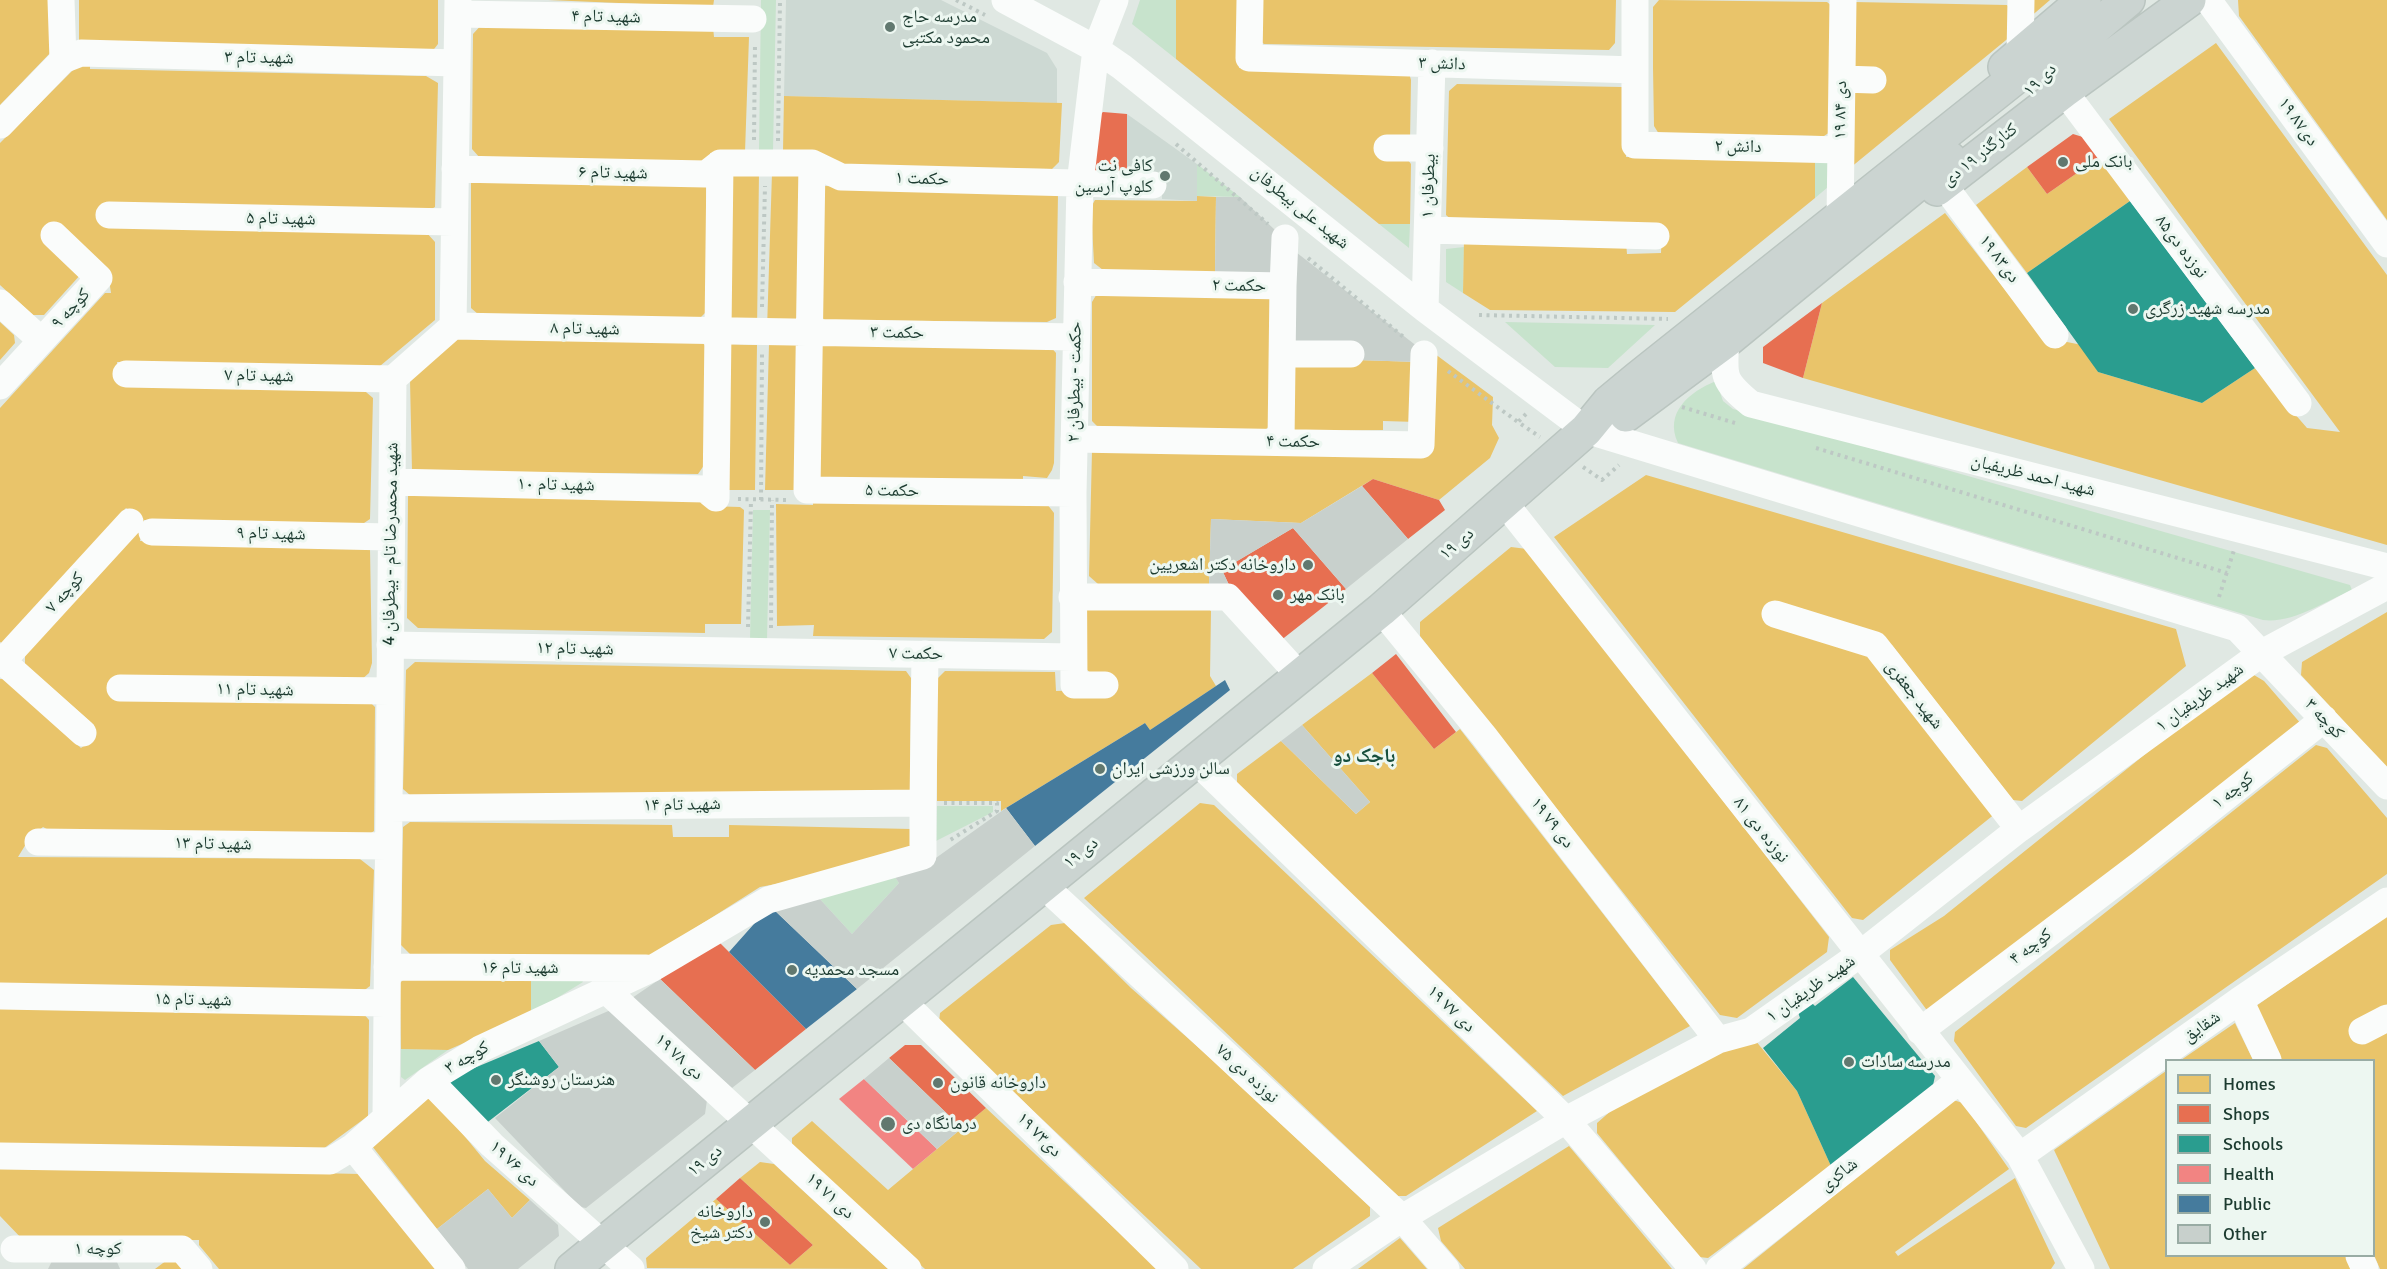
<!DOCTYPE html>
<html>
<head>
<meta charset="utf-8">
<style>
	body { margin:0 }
	#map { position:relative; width:2387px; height:1269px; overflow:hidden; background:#e0e8e3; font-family:Signika,sans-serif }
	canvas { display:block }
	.legend { position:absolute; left:2165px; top:1059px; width:210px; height:198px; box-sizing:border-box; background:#edf7f1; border:2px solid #99aca4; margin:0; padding:8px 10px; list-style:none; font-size:18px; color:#1c3b30 }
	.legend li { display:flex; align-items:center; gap:12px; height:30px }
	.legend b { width:30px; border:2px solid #99aca4 }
</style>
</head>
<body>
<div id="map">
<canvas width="2387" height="1269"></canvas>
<ul class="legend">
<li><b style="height:16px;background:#e9c46a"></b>Homes</li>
<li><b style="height:16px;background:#e76f51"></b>Shops</li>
<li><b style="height:16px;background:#2a9d8f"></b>Schools</li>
<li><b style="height:16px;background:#f28482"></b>Health</li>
<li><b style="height:16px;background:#457b9d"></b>Public</li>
<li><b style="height:16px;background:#c8d0cc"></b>Other</li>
</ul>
</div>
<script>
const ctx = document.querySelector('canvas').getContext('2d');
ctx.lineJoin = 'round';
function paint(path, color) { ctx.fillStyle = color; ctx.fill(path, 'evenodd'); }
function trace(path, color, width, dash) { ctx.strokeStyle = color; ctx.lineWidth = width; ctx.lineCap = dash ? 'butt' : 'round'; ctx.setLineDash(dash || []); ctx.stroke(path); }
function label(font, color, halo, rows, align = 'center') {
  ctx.font = font + ' Signika,"Noto Naskh Arabic",sans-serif'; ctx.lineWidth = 6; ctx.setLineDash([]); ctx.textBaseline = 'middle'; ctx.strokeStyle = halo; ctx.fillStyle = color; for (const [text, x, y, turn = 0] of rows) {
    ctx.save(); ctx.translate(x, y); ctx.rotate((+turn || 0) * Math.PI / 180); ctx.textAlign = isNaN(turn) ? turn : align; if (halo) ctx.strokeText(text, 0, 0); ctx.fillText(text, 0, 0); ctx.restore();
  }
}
paint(new Path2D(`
	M786 0H941L1047 53 1057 69V103L784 96Z
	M1127 114 1197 164V201L1162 199V188L1127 186Z`), '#cdd9d3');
paint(new Path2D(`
	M761 0H776L773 151H759Z
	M1140 0H1176V59L1132 24Z
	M1815 159 1834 160V182L1815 198Z
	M1197 164 1240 197 1197 196Z
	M1379 224H1410L1409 248Z
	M1464 247 1463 293 1446 282V249Z
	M1505 322 1655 325 1608 368 1555 367Z
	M1716 381 1723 401 1733 409 2350 585 2352 590C2326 601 2292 624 2263 620L1678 443C1664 413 1689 392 1716 381Z
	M753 510H770L767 639H750Z
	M937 806H993V812L936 841Z
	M895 877 899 883 852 934 818 897Z
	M531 976H580L583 982 531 1014Z
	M401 1049 448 1050 405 1080 401 1077Z`), '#c7e3cc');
paint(new Path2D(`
	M0 0H53L55 48 0 105Z
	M79 0H438V44L431 53 79 48Z
	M548 0H714L713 7Z
	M1176 0H1237L1240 7 1239 68 1409 73 1411 80 1410 141 1405 156 1411 164 1410 224H1379L1176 59Z
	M1259 0H1616L1615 43 1609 50 1264 44 1258 39Z
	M1659 0 1827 2 1833 7V130L1824 136 1659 134 1654 126 1653 68V7Z
	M2029 0H2050L2029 18Z
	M2238 0H2387V220L2239 16Z
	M1854 2 2007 5 2012 11 2011 36 1850 168Z
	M484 22 713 27 714 37H749L745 152 710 153V163L480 158 472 149 473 34Z
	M2216 43 2387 275V545L1803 378 1822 303 1945 213 2042 337 2082 345 2098 372 2202 403 2255 368 2307 428 2340 432 2109 119Z
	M83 60 90 62V69L426 76 438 83 435 207 428 211 426 232 435 242V320L380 366 117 362 120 383 360 387 373 398 370 519 361 525 144 520 140 541 364 544 370 549 372 663 369 673 360 681 366 698 375 707 374 831 365 837 56 834 43 827 29 839 18 857 360 859 374 870 370 986 362 992 0 988V679H5L81 748 91 740 94 725 25 664V654L140 521 126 508 2 643 0 642V408L105 293H111L108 273H82L44 315H33L0 285V143Z
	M1457 84 1622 87 1628 95 1626 157 1815 159V198L1675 312 1490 310 1463 293 1464 239 1626 242 1627 254 1661 253 1662 226 1455 223 1446 215 1449 91Z
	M784 96 1062 103 1059 162 1052 169 837 166 783 151Z
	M2100 157 2130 201 2027 273 1976 205 2027 167 2047 194Z
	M759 172 757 330H728L727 176Z
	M772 173H803L798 328 767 329Z
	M471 181 706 185 707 311 699 319 479 315 471 308Z
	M825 186 1058 194 1056 318 1047 322 825 320 818 315 817 191Z
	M1197 196 1216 197 1215 273 1103 270 1094 263 1091 207 1095 200 1197 201Z
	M1098 292 1274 296 1272 424 1265 430 1097 426 1092 421V302Z
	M0 322 14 335 15 343 0 360Z
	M461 336 703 343 708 350 707 461 698 474 412 471 410 380Z
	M818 340 1050 346 1056 353 1054 463 1052 470 1047 478 1023 476V483L823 482 814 474Z
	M727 344 757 345 755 490H726Z
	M769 344H798L796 490H765Z
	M1431 351 1493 397 1492 425 1499 438 1490 458 1439 500 1373 479 1301 523 1211 519 1209 585 1098 584 1089 576 1092 451 1427 449Z
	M1357 360 1418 362 1417 422 1383 421V430L1295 431 1292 425 1291 362Z
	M1646 475 2176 629 2186 666 2022 801 2013 800 1892 645 1842 627 1862 645 1996 813 1863 920 1852 918 1554 537Z
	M414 491 701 495 707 506 740 507 744 510 741 624H705V633L418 628 407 618 408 496Z
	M813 496 1047 504 1054 513 1052 632 1044 639 813 636 814 625 777 626 776 504 813 505Z
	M1511 547 1527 549 1829 937 1827 952 1737 1018 1720 1015 1420 636V622Z
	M1086 604 1206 606 1211 611 1210 676 1216 686 1150 730 1145 723 1001 811V801H937V679L945 671 1055 672 1056 691 1110 689 1086 669Z
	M2387 612V768L2301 675 2302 662Z
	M415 662 906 671 911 678 910 800 411 796 403 789 406 670Z
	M1372 673 1434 749 1460 729 1690 1026 1563 1096 1237 788V774L1281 741 1356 814 1370 802 1302 725Z
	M2254 675 2264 681 2302 725 1933 1013 1926 1009 1890 960V950L1944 916 2235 682Z
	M2316 745 2327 748 2387 818V874L2026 1128 2016 1126 1954 1041 1955 1032Z
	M1200 803 1214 805 1537 1111 1406 1196H1398L1084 898Z
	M410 822 672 825 673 837H729V825L911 829 912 848 877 865 760 887 648 958 410 954 401 945 403 827Z
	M2387 915V1269H2380L2374 1255V1060H2282L2256 1006Z
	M1065 923 1131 988 1207 1055 1370 1207V1216L1293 1269H1201L939 1022 940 1013 1051 925Z
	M408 975 531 976V1014L448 1050 401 1049 400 983Z
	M0 1006 363 1013 369 1020 368 1116 323 1149 0 1144Z
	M2235 1023 2253 1060H2181Z
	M1755 1040 1797 1091 1831 1166 1708 1258 1699 1257 1597 1133V1123L1620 1103 1708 1053Z
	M2166 1071V1256H2347L2354 1269H2110L2054 1150Z
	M424 1097 434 1099 485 1161 530 1200 512 1218 488 1189 437 1229 372 1146Z
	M1953 1100 1963 1103 2009 1169 1895 1252 1898 1256 2015 1178 2055 1263 2051 1269H1743Z
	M986 1108 1129 1242 1161 1269H925L792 1150V1138L812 1121 888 1190Z
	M1569 1146 1672 1269H1465L1441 1241 1438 1228Z
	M760 1162 774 1164 888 1269 647 1268 646 1258 716 1199 790 1265 813 1245 740 1178Z
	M0 1166 360 1174 439 1269H219L199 1245V1240L24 1241 0 1216Z
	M1400 1238 1427 1269H1358Z
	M171 1257 188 1269H155Z`), '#e9c46a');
paint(new Path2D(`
	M1103 112 1127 114V186L1094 185V120Z
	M2073 134 2086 138 2100 157 2047 194 2027 167Z
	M1822 303 1803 378 1763 363V347Z
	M1373 479 1439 500 1445 510 1408 539 1362 486Z
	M1293 528 1346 589 1280 641 1229 585 1222 570Z
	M1396 654 1456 732 1434 749 1372 673Z
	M718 941 806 1029 755 1070 660 979Z
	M905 1045H921L986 1108 962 1128 889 1058Z
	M740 1178 813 1245 790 1265 716 1199Z`), '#e76f51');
paint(new Path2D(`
	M2130 201 2255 368 2202 403 2098 372 2027 273Z
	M1853 977 1935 1076 1932 1090 1831 1166 1797 1091 1763 1048 1800 1018 1798 1012 1812 1003 1815 1006Z
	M539 1041 559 1067 480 1128 444 1084 455 1076Z`), '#2a9d8f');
paint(new Path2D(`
	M864 1079 937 1149 913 1169 839 1099Z`), '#f28482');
paint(new Path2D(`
	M1225 680 1230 690 1035 846 1006 808 1145 723 1150 730Z
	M770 906 857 989 806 1029 729 952Z`), '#457b9d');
paint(new Path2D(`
	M1216 197H1240L1275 230V274L1215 273Z
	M1292 249 1418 347V362L1357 360 1292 346Z
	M1362 486 1408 539 1346 589 1293 528 1222 570 1229 585H1209L1211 519 1301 523Z
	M1302 725 1370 802 1356 814 1281 741Z
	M1006 808 1035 846 857 989 770 906 818 897 852 934 899 883 895 877 926 865Z
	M660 979 755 1070 732 1088 632 998Z
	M613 1009 707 1100 705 1114 586 1208 580 1207 495 1118 559 1067 539 1041Z
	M889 1058 962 1128 937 1149 864 1079Z
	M488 1189 512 1218 530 1200 558 1225 559 1236 518 1269H468L437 1229Z
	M52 1261 117 1262 120 1269H48Z`), '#c8d0cc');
const major = new Path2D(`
	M2005 67 2084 0
	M2050 72 2064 54 2128 0
	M1937 189 2064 91 2189 0
	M1626 415 1726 341 1949 158
	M572 1269 1381 610 1586 430 1609 402 1638 378 2031 65 2064 54`);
trace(major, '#bac5c0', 36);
trace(new Path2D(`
	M956 0 985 15
	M754 140 755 43
	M778 141 780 0
	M1176 144 1268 224
	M1308 258 1406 339
	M762 307 765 186
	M1479 315 1668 319
	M1448 371 1518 422
	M1682 407 1735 423
	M1526 414 1518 422 1540 437
	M1816 448 2227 573
	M1583 467 1602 480 1619 465
	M738 499 788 500
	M761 500 762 354
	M2219 597 2234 550
	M748 627 751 500
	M771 628 772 500
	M944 803H997V811L947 842`), '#bdc8c4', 4, [3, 4.5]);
trace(new Path2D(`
	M61 0 63 60
	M1005 0 1096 49 1122 67 1425 309 1586 430 2237 628 2387 786
	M1250 0 1249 58 1635 70
	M1635 0V145L1841 150
	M2208 0 2387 244
	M458 14 753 19
	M2020 55 2021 0
	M1842 79 1873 80
	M2064 91 2298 403
	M0 125 63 60 81 53 457 63
	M1387 148H1430
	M812 163 807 490 1073 493
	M455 169 706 174 720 163H812L841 177 1153 185
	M1943 184 2055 335
	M109 215 453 222
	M1840 219 1843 0
	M1428 230 1656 236
	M1077 282 1283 286 1281 441
	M1283 286 1285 238
	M0 303 41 340
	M1425 309 1432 63
	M453 326 1076 337
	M1726 341C1723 377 1723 381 1751 404L2387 567
	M1283 354H1351
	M126 374 393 379
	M0 386 99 278 54 235
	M1074 439 1421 445 1424 354
	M392 482 705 489 716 498
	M716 498 720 163
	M1504 502 2020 1156 2081 1269
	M152 532 390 537
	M1072 597H1228L1300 676
	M1381 610 1484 736 1718 1040
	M1775 614 1875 645 2019 829
	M390 645 1072 657
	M0 659 83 733
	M0 664 130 522
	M1105 685H1074L1073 493 1080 184 1096 49 1115 0
	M120 688 390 691
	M1196 761 1566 1120 1693 1269
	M923 803 925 654
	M38 842 387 846
	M1042 884 1402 1218 1446 1269
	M387 967 646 968
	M607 991 908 1269
	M0 996 385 1003
	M2240 1000 2268 1060
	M903 1002 1175 1269
	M1920 1031 2142 863 2324 719
	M2362 1031 2387 1018
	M429 1080 492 1145 631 1269
	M386 1116 393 379 453 326 458 0
	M353 1147 452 1269
	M0 1156 330 1161 353 1147 429 1080 480 1049 653 968 768 900 923 856V803L389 808
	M2020 1156 2240 1000 2387 901
	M14 1249H182L199 1269
	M2359 1256 2365 1269
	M1326 1269 1402 1218 1566 1120 1718 1040 1751 1031 1859 955 2019 829 2262 653 2387 586
	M1719 1269 1960 1080`), '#fafcfb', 27);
trace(major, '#cbd4d1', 33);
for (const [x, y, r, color] of [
	[890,27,6,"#61786f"],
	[2063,162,6,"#61786f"],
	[1165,176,6,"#61786f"],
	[2133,309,6,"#61786f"],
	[1308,565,6,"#61786f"],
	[1278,595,6,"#61786f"],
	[1100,769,6,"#61786f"],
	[792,970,6,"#61786f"],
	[1849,1062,6,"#61786f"],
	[496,1080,6,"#61786f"],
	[938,1083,6,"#61786f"],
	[888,1124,8,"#61786f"],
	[765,1222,6,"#61786f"]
]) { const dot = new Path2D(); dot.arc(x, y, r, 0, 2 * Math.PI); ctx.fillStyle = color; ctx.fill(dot); trace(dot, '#edf7f1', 2); }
label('18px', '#1c3b30', '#edf7f1', [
	["شهید تام ۴",606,17,1],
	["شهید تام ۳",259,58,1],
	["دانش ۳",1442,64,2],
	["۱۹ دی",2040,80,-45],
	["۱۹ دی ۸۴",1841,110,-89],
	["۱۹ دی۸۷",2298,122,54],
	["۲ دانش",1738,147,1],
	["کنارگذر ۱۹ دی",1980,155,-38],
	["شهید تام ۶",613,173,1],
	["حکمت ۱",922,179,2],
	["بیطرفان ۱",1429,186,-88],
	["شهید علی بیطرفان",1300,208,39],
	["شهید تام ۵",281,219,1],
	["نوزده دی۸۵",2181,247,53],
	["۱۹ دی۸۳",1999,259,53],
	["حکمت ۲",1239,286,1],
	["کوچه ۹",71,309,-47],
	["شهید تام ۸",585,329,1],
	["حکمت ۳",897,333,1],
	["شهید تام ۷",259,376,1],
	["حکمت - بیطرفان ۲",1075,382,-89],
	["حکمت ۴",1293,442,1],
	["شهید احمد ظریفیان",2033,476,14],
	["شهید تام ۱۰",556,485,1],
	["حکمت ۵",892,491,1],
	["شهید تام ۹",271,534,1],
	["شهید محمدرضا تام - بیطرفان 4",391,544,-89],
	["۱۹ دی",1457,544,-41],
	["کوچه ۷",65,593,-48],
	["شهید تام ۱۲",575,649,1],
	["حکمت ۷",916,654,1],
	["شهید تام ۱۱",255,690,1],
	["شهید جعفری",1914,695,52],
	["شهید ظریفیان ۱",2200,698,-36],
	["کوچه ۳",2324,719,47],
	["کوچه ۱",2233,791,-38],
	["شهید تام ۱۴",682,805,-1],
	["۱۹ دی ۷۹",1552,823,52],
	["نوزده دی ۸۱",1761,830,52],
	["شهید تام ۱۳",213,844,1],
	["۱۹ دی",1081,853,-39],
	["کوچه ۴",2031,947,-37],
	["شهید تام ۱۶",520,968],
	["شهید ظریفیان ۱",1811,989,-35],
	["شهید تام ۱۵",193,1000,1],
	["۱۹ دی ۷۷",1451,1009,44],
	["شقایق",2202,1027,-35],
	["۱۹ دی ۷۸",679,1057,43],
	["کوچه ۳",467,1058,-30],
	["نوزده دی ۷۵",1247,1074,43],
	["۱۹ دی۷۳",1039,1135,45],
	["۱۹ دی",705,1161,-39],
	["۱۹ دی ۷۶",514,1164,42],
	["شاکری",1839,1175,-38],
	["۱۹ دی ۷۱",830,1196,43],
	["کوچه ۱",98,1249]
]);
label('18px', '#1c3b30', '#edf7f1', [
	["مدرسه حاج",902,17],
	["محمود مکتبی",902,38],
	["بانک ملی",2075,162],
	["کافی نت",1153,166,"right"],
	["کلوپ آرسین",1153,187,"right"],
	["مدرسه شهید زرگری",2145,309],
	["داروخانه دکتر اشعریین",1296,565,"right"],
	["بانک مهر",1290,595],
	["سالن ورزشی ایران",1112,769],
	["مسجد محمدیه",804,970],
	["مدرسه سادات",1861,1062],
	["هنرستان روشنگر",508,1080],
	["داروخانه قانون",950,1083],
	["درمانگاه دی",902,1124],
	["داروخانه",753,1212,"right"],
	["دکتر شیخ",753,1233,"right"]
], 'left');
label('bold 20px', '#174f3d', '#edf7f1', [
	["باجک دو",1364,757]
]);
</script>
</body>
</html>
